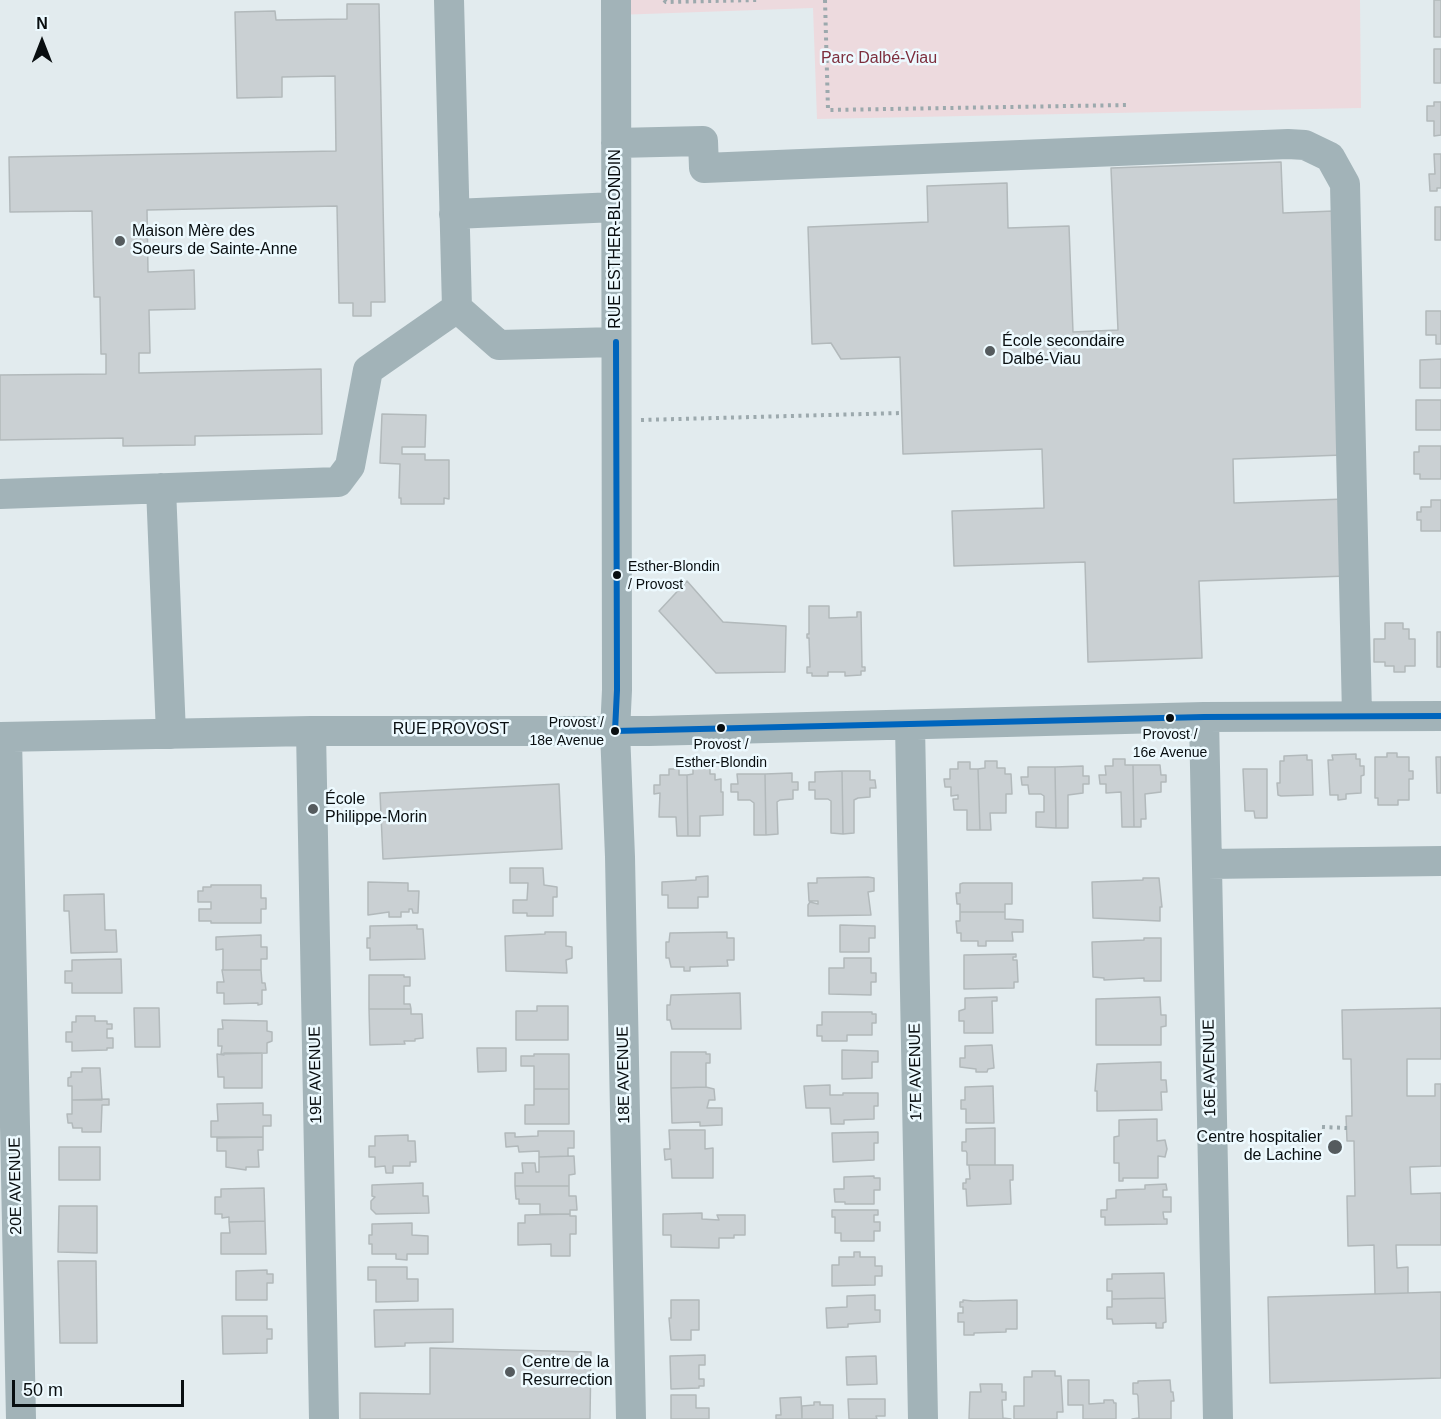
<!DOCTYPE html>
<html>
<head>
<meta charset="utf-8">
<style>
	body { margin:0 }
	#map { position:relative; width:1441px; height:1419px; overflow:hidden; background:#e2ebee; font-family:Arial,sans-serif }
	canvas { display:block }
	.north { position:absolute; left:12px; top:12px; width:60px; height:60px; -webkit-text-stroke:4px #edfaff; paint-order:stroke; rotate:0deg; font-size:16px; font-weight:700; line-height:24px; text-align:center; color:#090e10 }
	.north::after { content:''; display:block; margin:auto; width:21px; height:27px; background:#090e10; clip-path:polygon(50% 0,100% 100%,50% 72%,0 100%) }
	.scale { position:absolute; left:12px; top:1380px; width:172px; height:27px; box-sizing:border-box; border:3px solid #090e10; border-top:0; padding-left:8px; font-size:18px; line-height:21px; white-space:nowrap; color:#090e10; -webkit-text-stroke:4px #edfaff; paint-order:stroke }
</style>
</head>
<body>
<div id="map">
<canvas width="1441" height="1419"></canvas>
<div class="north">N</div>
<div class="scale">50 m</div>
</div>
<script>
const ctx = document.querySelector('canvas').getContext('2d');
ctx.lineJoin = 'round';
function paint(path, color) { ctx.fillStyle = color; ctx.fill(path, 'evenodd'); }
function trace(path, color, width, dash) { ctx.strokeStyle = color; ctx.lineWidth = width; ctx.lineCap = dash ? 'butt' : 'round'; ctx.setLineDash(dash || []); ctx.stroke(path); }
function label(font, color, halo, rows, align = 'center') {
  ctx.font = font + ' Arial,sans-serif'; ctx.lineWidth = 5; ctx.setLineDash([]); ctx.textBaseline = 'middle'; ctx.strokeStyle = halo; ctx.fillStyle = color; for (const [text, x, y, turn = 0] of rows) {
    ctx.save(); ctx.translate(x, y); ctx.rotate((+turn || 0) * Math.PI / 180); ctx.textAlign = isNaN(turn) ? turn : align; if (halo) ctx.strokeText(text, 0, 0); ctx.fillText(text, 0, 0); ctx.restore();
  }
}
paint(new Path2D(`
	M616 0H1360L1361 108 817 119 813 8 616 15Z`), '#eddade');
const building = new Path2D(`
	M1434 0H1441V37H1434Z
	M347 4H379L385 302H371V316H353V303H339L337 206 147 210 148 272 194 270 195 309 149 310 150 353H139V373L321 369 322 434 195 436V445L123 446V438L0 440V375L106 374V354H101L100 297H94L92 211 10 212 9 157 336 151 335 76 282 77V97L237 98 235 12 275 11 276 20 347 19Z
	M1434 49H1441V83H1434Z
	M1434 102H1441V135L1434 136V121H1427V106H1434Z
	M1434 154H1441V188H1437V191H1430L1429 174H1435Z
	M1281 162 1283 213 1334 211 1343 455 1233 459 1234 503 1345 499 1348 576 1199 581 1202 658 1088 662 1085 562 954 566 952 511 1044 508 1042 449 903 454 900 357 841 359 831 343 812 344 808 227 928 222 927 186 1007 183 1008 228 1069 226 1073 332 1118 330 1111 168Z
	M1435 207H1441V240H1435Z
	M1426 311H1441V344H1436V335H1426Z
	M1441 359V388H1420V360Z
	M1416 400H1441V430H1416Z
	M382 414 426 415 425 447H402V454H425V460H449V499L444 498V504H401V498H399L400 464 380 463Z
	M1419 446H1441V479H1420V474H1414V452H1419Z
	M1431 500H1441V531H1421V520H1417V512H1421V507H1431Z
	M687 581 723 622 786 626 785 672 716 673 659 611Z
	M809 606H829V618L857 617V612H861L862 667H865V671H861V675L845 676V672H828V676H812V673H807V667H810L809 638H807V634H809Z
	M1385 623H1403V629H1409V639H1415V666H1405V672H1394V666H1385V662H1374V639H1385Z
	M1437 632H1441V667H1437Z
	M1387 753H1397V757H1409V771H1413V779H1409V800H1398V805H1378V798H1375V757H1387Z
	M1356 754V759H1360V766H1364V775L1361 776V793L1346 794V799L1338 800V795H1330L1328 760H1333L1332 755Z
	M1307 755V760H1312L1313 795 1281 796 1278 795 1277 783H1280V761H1284V756Z
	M1436 757H1441V793H1437Z
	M1113 759H1125V765H1133L1134 827H1122L1121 792 1106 793V784H1100L1099 775H1106L1105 766H1113Z
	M985 761H997V768H1005V774H1011L1012 794H1006V813H990L991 830H980L978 769 985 768Z
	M958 762H970V769H978L980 830H967V810H954L953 799H958V795L951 796V787H945L944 779H950V769H958Z
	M1133 765H1160L1161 775H1166V782H1161V792L1145 794 1146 819H1141V827H1134Z
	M1083 766V776H1089V784H1083V793L1068 795V828H1056L1055 767Z
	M693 767H710V774H715V780L721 779V792H723V815L700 816V836H688L687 775 693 774Z
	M1028 767H1055L1056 828 1036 827V812H1044V796L1041 794H1029L1028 785H1022L1021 777H1028Z
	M669 769H679V775H687L688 836H677L676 817H659L660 793 654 794V785H660V775H669Z
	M1243 769H1267V818H1255L1254 811H1245Z
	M842 771 843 834 831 833V801L828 799H815V790H809V782H815V772Z
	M842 771H870V780H875L876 788H870V797L858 798 854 800V833L843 834Z
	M792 773V782H798V790H793V799L780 800 777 802 778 834 766 835 765 774Z
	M737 774H765L766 835H754V803L750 800H738V792H731V784H738Z
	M559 784 562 849 383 859 380 793Z
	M510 868H543L544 885 557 887V897H553V916H527V913H513V900H527L528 883H510Z
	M708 876V897H698V908H668V895H662V882L696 880V877Z
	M868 877 874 878V891L868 892 871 915 808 916V905L810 902 818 904V901H809L808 883H817V878Z
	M1143 878H1159L1162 907H1160V921L1093 918 1092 882 1143 880Z
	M368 882 408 883V891H419L418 913H413L412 909H409V912H401V917H389V912L368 915Z
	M963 883H1012V904H1005V912H960V904H957L956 893H960V884Z
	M211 885H261V898H266V909H261V923H211V921H199V909H211V902H198V891H203V887H211Z
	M104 894 105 930H116L117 952 71 953 69 911H64V895Z
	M960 912H1005V919L1023 920V932H1012L1013 941H986V946H978V941H961V933H957L956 921H960Z
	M417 925V929H423L425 959 370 960V948H367V938H370V926Z
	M840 925 875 926V938H869V952H840Z
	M545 932H566V946L572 947V958L566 960 567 973 506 971 505 936 545 934Z
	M727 932V938H734V960H727L728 966 690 967V971H684V967H671L669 958H666V942H669L670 933Z
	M261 935V947H267V959H261V970H222L223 969V949L216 950V937Z
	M1144 938H1161V981H1144V978L1104 980V978L1093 977 1092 942 1144 940Z
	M1016 954V957H1013V960H1017L1018 982H1014V988L964 989V955Z
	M844 958H871V973H876V982H871V995L829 994V968H844Z
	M121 959 122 993H72V983H65V971H72V960Z
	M222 970H261L262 983H265L266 990H262V1004L258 1005V1003L224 1004V993H217V982H224Z
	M369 975H404V977H410V986H404V1004H410L411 1009H369Z
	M740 993 741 1029H672L670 1020H667V1005H670L671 995Z
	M997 997V1001H992L993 1033H964V1021H959V1011L965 1009V998Z
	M1160 997 1161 1015H1166V1026L1161 1027V1045H1096V999Z
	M537 1006H568V1040H516V1011H537Z
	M134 1008H159L160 1047H135Z
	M1441 1008V1059H1407V1096H1435V1084H1441V1166L1410 1167 1411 1194 1441 1193V1245H1396L1397 1268 1408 1267V1293L1375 1294 1374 1245 1348 1246 1347 1196H1355L1354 1141H1347L1346 1116H1352L1351 1059H1343L1342 1010Z
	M369 1009H411V1014H422L423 1038 415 1039V1041H404L405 1044 370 1045Z
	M822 1012H872V1014H876V1023H872V1035H847V1041H822V1036H817V1025H822Z
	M76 1016H95V1021H107V1024H112V1029H107V1038H113V1048H107V1050L72 1051V1042H66V1032H72V1022H76Z
	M222 1020 267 1021V1031L272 1032V1041L267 1043V1053L221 1054 222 1046H218V1029H223Z
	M992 1045 994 1068 988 1069 987 1072H976V1069L960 1067V1058H965V1046Z
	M477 1048H506V1071L478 1072Z
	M842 1050 878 1051V1062H872V1078L842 1079Z
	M671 1052H706V1054H710V1063H706V1087L671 1088Z
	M224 1053H262V1088H224V1077H218L217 1054 224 1055Z
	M534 1054H569V1089H534V1066H521V1056H534Z
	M1161 1062V1080H1166L1167 1092H1161L1162 1110 1097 1111V1091H1095L1097 1064Z
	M82 1068H100L102 1100H72V1086H68V1078L71 1077V1072H82Z
	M830 1085V1095H843V1093H878V1106H874V1119L844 1120V1124H831L830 1108H806L804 1086Z
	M993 1086 994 1123H966V1109H961V1100H965V1087Z
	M706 1087 714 1089 715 1100H709L707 1108H722V1125L700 1126V1122L672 1123 671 1088Z
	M534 1089H569V1124H525V1105H534Z
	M109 1099V1105H102L101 1132H82V1128H73L72 1123H68L67 1114H72V1100Z
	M263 1103V1115H271V1126H263V1137H211V1121H218L217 1104Z
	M1157 1119V1141L1165 1140 1167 1149 1165 1157 1158 1156V1178H1123V1181H1119V1163H1114V1137L1119 1136V1120Z
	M995 1128V1165H967V1153L966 1151H962V1142H966V1129Z
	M669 1130H705V1149L713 1148V1178H672L671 1159 665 1160 664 1149H670Z
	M538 1131H574V1148H568V1156L539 1157V1151L519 1152 518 1146 506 1147 505 1133H515V1137L538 1136Z
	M878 1132V1143H874V1160L833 1162 832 1133Z
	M408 1135V1141H415L416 1162H410V1166H393V1173H386L385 1166 375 1167V1157H369V1146H375V1136Z
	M263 1137V1150H258L259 1167H246V1170L226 1167V1151H217V1138Z
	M59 1147H100V1180H59Z
	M574 1156 575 1174 569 1175V1186H515V1173H523L522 1163H535L536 1172H539V1157Z
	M969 1165H1013V1180H1010L1011 1204 967 1206 966 1189H963V1183H966V1179H970Z
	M874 1176V1178H880V1190H874V1204H845V1202H835L834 1189H844V1177Z
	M423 1183V1196H428L429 1213 376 1214 371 1209V1201L375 1197 372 1196V1185Z
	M1166 1184 1167 1190H1163V1197H1171V1212H1163L1164 1219H1167V1224L1105 1225V1217H1101V1210H1107V1199L1116 1198V1190L1145 1189V1185Z
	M515 1186H569V1196H576L577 1210H570V1214H540V1204H519V1199H516Z
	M264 1188 265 1221 229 1222V1217L222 1218V1214H215V1197H221V1189Z
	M59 1206H97V1253L58 1252Z
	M832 1210H878V1215H874V1222H880V1231H874V1241H841V1233H835V1217H832Z
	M702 1213V1219L719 1220 717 1215H745V1235H734V1238H719V1248L671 1247V1235H663V1214Z
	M570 1214V1216H576V1234H570V1256H551V1244L518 1245V1223H525V1215Z
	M265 1221 266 1254H221V1233H230L229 1222Z
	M412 1223V1235L428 1236V1254H407V1260L396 1259V1254H372V1244H369V1235H372V1224Z
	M854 1252H860V1257H875V1266H882V1276H875V1285L832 1286V1265H839V1257H854Z
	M58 1261H96L97 1343H60Z
	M368 1267H407V1279H418V1301L376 1302V1280H368Z
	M267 1270V1274H273V1283H267V1300H236V1271Z
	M1164 1273 1165 1298 1112 1299V1291H1107V1279H1112V1274Z
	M1441 1292V1378L1270 1383 1268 1297Z
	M875 1295V1310H880V1322L848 1324V1327L827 1328 826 1308 847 1307V1296Z
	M1165 1298 1166 1322 1163 1323V1328H1156V1323L1113 1324 1112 1319H1107V1307H1112V1299Z
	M671 1300H699V1330H691V1340H671L669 1318H671Z
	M963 1300 973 1301 1017 1300V1329H1006V1332L974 1333V1335H964V1322H958V1313H963V1307H960V1302H963Z
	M453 1309V1342L405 1343V1346L375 1347 374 1310Z
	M222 1316H267V1329H272V1339H267V1353L223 1354Z
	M430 1348 591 1352 590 1419H360V1393L430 1394Z
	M705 1355V1365H699V1379H704V1386H699V1388L671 1389 670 1356Z
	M876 1356 877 1384 847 1385 846 1357Z
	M1032 1371H1055V1376H1061L1063 1412H1057V1419H1014V1406H1024V1377H1032Z
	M1068 1380H1089V1404L1104 1403V1400H1113L1114 1403H1116V1419H1083V1405H1068Z
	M1170 1380 1171 1392H1173L1174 1401H1171V1419H1132L1139 1418 1138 1396 1137 1394H1133V1383H1138V1381Z
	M980 1384H1002V1392H1006V1400H1002L1003 1418 1011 1419H969L970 1392H981Z
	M671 1395H696V1408H709V1419H671Z
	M801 1397 802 1419H776V1415H781L780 1398Z
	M848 1399H885V1416H876L877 1419H849Z
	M814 1402H820V1405H833V1419H802V1406L814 1405Z`);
paint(building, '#cad0d3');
trace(building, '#b2b9bb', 1.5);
trace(new Path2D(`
	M664 0 666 2 757 0
	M825 0 828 110 1129 105
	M641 420 902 413
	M1322 1127 1347 1128`), '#9ca9ad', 4, [3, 4.5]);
trace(new Path2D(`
	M616 0 617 690 615 731 620 857 631 1419
	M616 143 703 141 704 168 1288 144 1305 145 1330 157 1345 184 1357 715
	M454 214 616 207
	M457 308 499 345 616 342
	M161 488 171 734
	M0 494 338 482 350 466 368 370 457 308 449 0
	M1204 717 1218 1419
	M910 725 923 1419
	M311 731 324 1419
	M0 737 311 731H649L1204 717 1441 716
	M7 737 21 1419
	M1207 864 1441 861`), '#a2b3b8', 30);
trace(new Path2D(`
	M616 342 617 690 615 731 1204 717 1441 716`), '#0065bd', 6);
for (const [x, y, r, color] of [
	[120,241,6,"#555b5e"],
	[990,351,6,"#555b5e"],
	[617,575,5,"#090e10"],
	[1170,718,5,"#090e10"],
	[721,728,5,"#090e10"],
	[615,731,5,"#090e10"],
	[313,809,6,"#555b5e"],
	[1335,1147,8,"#555b5e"],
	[510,1372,6,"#555b5e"]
]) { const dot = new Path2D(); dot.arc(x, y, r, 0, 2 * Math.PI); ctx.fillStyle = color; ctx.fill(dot); trace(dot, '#edfaff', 2); }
label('14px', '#090e10', '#edfaff', [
	["Esther-Blondin",628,567,"left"],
	["/ Provost",628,585,"left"],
	["Provost /",604,723,"right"],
	["18e Avenue",604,741,"right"],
	["Provost /",1170,735],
	["16e Avenue",1170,753],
	["Provost /",721,745],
	["Esther-Blondin",721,763]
]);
label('16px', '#7d2e3d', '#edfaff', [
	["Parc Dalbé-Viau",879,59]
]);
label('16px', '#090e10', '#edfaff', [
	["Maison Mère des",132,232],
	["Soeurs de Sainte-Anne",132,250],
	["École secondaire",1002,342],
	["Dalbé-Viau",1002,360],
	["École",325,800],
	["Philippe-Morin",325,818],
	["Centre hospitalier",1322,1138,"right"],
	["de Lachine",1322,1156,"right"],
	["Centre de la",522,1363],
	["Resurrection",522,1381]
], 'left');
label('16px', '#090e10', '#edfaff', [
	["RUE ESTHER-BLONDIN",616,239,-90],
	["RUE PROVOST",451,730],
	["16E AVENUE",1210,1068,-91],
	["17E AVENUE",916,1072,-91],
	["19E AVENUE",316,1075,-91],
	["18E AVENUE",624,1075,-91],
	["20E AVENUE",16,1186,-91]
]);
</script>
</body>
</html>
